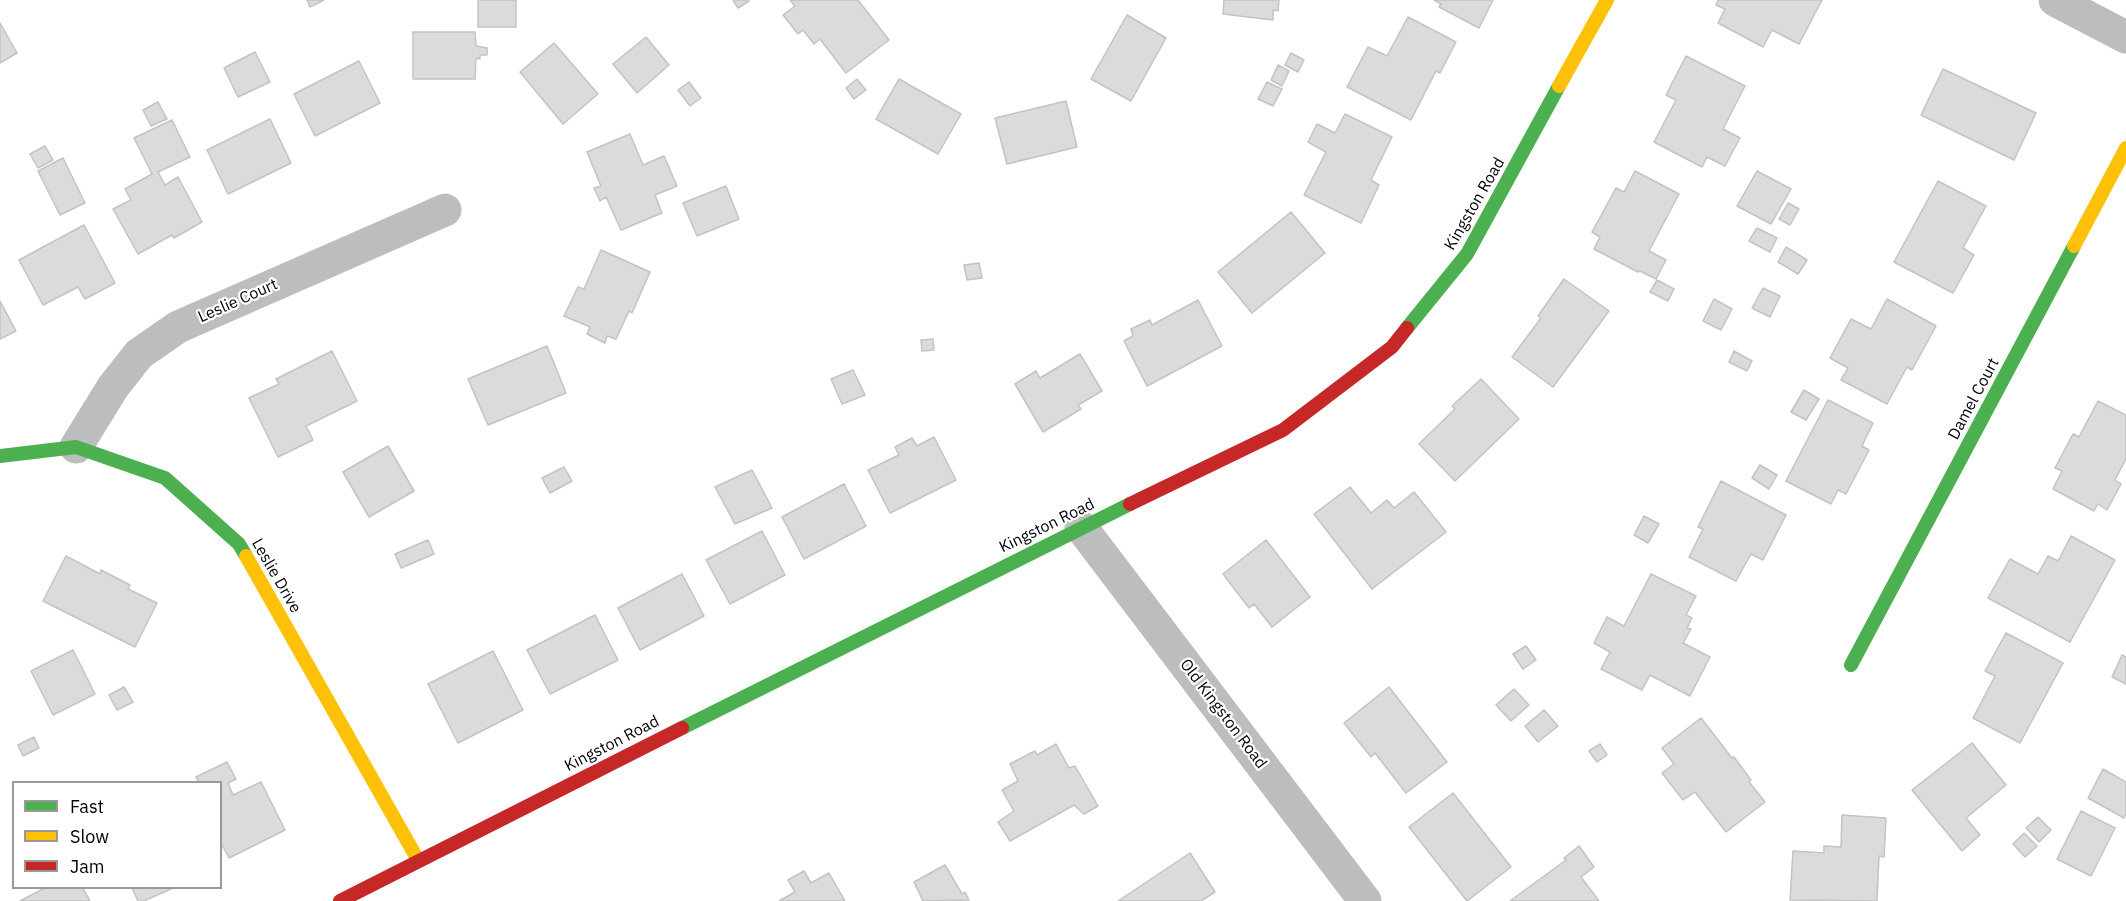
<!DOCTYPE html>
<html>
<head>
<meta charset="utf-8">
<style>
	body { margin:0 }
	#map { position:relative; width:2126px; height:901px; overflow:hidden; background:#fff; font-family:"IBM Plex Sans",sans-serif }
	canvas { display:block }
	.legend { position:absolute; left:12px; top:781px; width:210px; height:108px; box-sizing:border-box; background:#fff; border:2px solid #999; margin:0; padding:8px 10px; list-style:none; font-size:18px; color:#000 }
	.legend li { display:flex; align-items:center; gap:12px; height:30px }
	.legend b { width:30px; border:2px solid #999 }
</style>
</head>
<body>
<div id="map">
<canvas width="2126" height="901"></canvas>
<ul class="legend">
<li><b style="height:8px;background:#4caf50"></b>Fast</li>
<li><b style="height:8px;background:#ffc107"></b>Slow</li>
<li><b style="height:8px;background:#c62828"></b>Jam</li>
</ul>
</div>
<script>
const ctx = document.querySelector('canvas').getContext('2d');
ctx.lineJoin = 'round';
function paint(path, color) { ctx.fillStyle = color; ctx.fill(path, 'evenodd'); }
function trace(path, color, width, dash) { ctx.strokeStyle = color; ctx.lineWidth = width; ctx.lineCap = dash ? 'butt' : 'round'; ctx.setLineDash(dash || []); ctx.stroke(path); }
function label(font, color, halo, rows, align = 'center') {
  ctx.font = font + ' "IBM Plex Sans",sans-serif'; ctx.lineWidth = 4.5; ctx.setLineDash([]); ctx.textBaseline = 'middle'; ctx.strokeStyle = halo; ctx.fillStyle = color; for (const [text, x, y, turn = 0] of rows) {
    ctx.save(); ctx.translate(x, y); ctx.rotate((+turn || 0) * Math.PI / 180); ctx.textAlign = isNaN(turn) ? turn : align; if (halo) ctx.strokeText(text, 0, 0); ctx.fillText(text, 0, 0); ctx.restore();
  }
}
const building = new Path2D(`
	M307 0H324L310 7Z
	M478 0H516V27H478Z
	M733 0H748L749 1 738 8Z
	M790 0H858L889 40 846 73 820 39 814 44 803 30 798 34 783 15 795 6Z
	M1224 0H1279L1278 11 1273 10V20L1223 14Z
	M1434 0H1493L1479 28 1439 7 1441 4Z
	M1718 0H1822L1799 44 1772 30 1763 47 1718 23 1725 9 1716 5Z
	M1127 15 1166 38 1131 101 1091 79Z
	M1408 17 1456 42 1440 73 1436 71 1411 120 1347 87 1368 47 1387 56Z
	M0 23 17 53 0 63Z
	M413 32H475L476 46 487 48V55H480V59L476 58 475 79H413Z
	M646 37 669 65 637 93 613 64Z
	M554 43 598 94 563 124 520 72Z
	M255 52 270 82 238 97 224 68Z
	M1291 53 1304 60 1298 72 1285 65Z
	M1686 56 1745 86 1723 129 1740 138 1725 166 1707 157 1702 167 1654 142 1676 100 1666 95Z
	M359 61 380 103 315 136 294 94Z
	M1278 65 1289 71 1282 86 1271 80Z
	M1943 69 2036 113 2014 160 1921 115Z
	M857 79 866 90 854 99 846 88Z
	M899 79 961 114 938 154 876 119Z
	M689 82 701 98 690 106 678 90Z
	M1267 82 1282 89 1273 106 1258 99Z
	M1066 101 1077 147 1007 164 995 118Z
	M158 102 167 119 151 126 143 110Z
	M1345 114 1392 137 1371 180 1379 185 1361 223 1304 195 1326 152 1308 142 1317 124 1335 133Z
	M270 119 291 163 228 194 207 150Z
	M172 120 190 157 158 172 165 185 178 177 202 222 174 238 172 235 138 254 113 209 131 200 125 189 152 174 134 138Z
	M630 134 643 165 664 156 677 186 655 195 662 213 621 230 606 197 600 201 594 188 601 186 587 152Z
	M45 146 53 160 38 168 30 154Z
	M63 158 85 203 60 215 38 171Z
	M1635 171 1679 194 1649 251 1666 260 1656 279 1640 271 1638 272 1594 249 1600 237 1592 232 1616 188 1624 192Z
	M1757 171 1791 189 1771 224 1737 206Z
	M1938 181 1986 206 1963 248 1974 255 1953 293 1894 262Z
	M726 186 739 219 697 236 683 203Z
	M1788 203 1799 209 1790 225 1779 219Z
	M1291 212 1325 253 1252 313 1218 272Z
	M84 225 115 283 85 299 78 287 43 305 19 260Z
	M1757 228 1777 238 1770 252 1749 241Z
	M1786 247 1807 260 1798 274 1778 262Z
	M601 250 650 272 632 313 629 311 616 339 607 336 605 343 587 334 590 327 564 316 578 287 584 289Z
	M979 263 982 278 967 280 964 265Z
	M1564 279 1609 311 1553 387 1512 357 1541 318 1538 316Z
	M1657 280 1674 289 1668 301 1650 292Z
	M1763 288 1780 296 1770 317 1752 308Z
	M1714 299 1732 309 1721 330 1703 321Z
	M1887 299 1936 326 1912 370 1907 367 1887 404 1841 380 1848 368 1830 358 1851 319 1871 329Z
	M1198 300 1222 346 1147 386 1124 341 1133 336 1131 329 1150 320 1152 325Z
	M0 301 16 331 0 339Z
	M933 339 934 350 922 351 921 340Z
	M547 346 566 393 488 425 468 379Z
	M332 351 357 401 306 426 313 440 278 457 249 398 279 384 276 379Z
	M1734 351 1752 361 1747 371 1729 362Z
	M1080 354 1102 391 1078 405 1081 409 1043 432 1015 384 1036 371 1040 378Z
	M853 370 865 395 842 404 831 379Z
	M1481 379 1519 419 1455 481 1419 444 1455 409 1452 406Z
	M1804 390 1819 399 1806 420 1791 412Z
	M1828 400 1873 423 1862 446 1869 450 1846 494 1838 490 1831 504 1786 481Z
	M2098 401 2126 415V459L2115 480 2121 484 2107 510 2098 504 2094 511 2053 489 2062 471 2055 468 2073 434 2079 437Z
	M934 437 956 480 890 513 868 470 899 455 895 447 912 438 917 446Z
	M388 446 414 491 369 517 343 472Z
	M1760 465 1777 475 1769 489 1752 478Z
	M564 467 572 481 550 493 542 478Z
	M752 470 772 508 735 524 715 487Z
	M1721 481 1786 515 1763 560 1751 554 1736 581 1689 557 1703 529 1698 527Z
	M844 484 866 526 804 559 782 517Z
	M1350 487 1371 513 1387 500 1394 508 1414 492 1446 532 1372 589 1314 514Z
	M1644 516 1659 524 1648 543 1634 535Z
	M762 531 785 575 730 604 706 560Z
	M2071 536 2115 560 2070 642 1988 598 2010 559 2038 574 2048 556 2058 561Z
	M428 540 434 554 401 568 395 554Z
	M1266 540 1310 597 1272 627 1254 604 1249 608 1223 574Z
	M66 556 100 574 101 570 130 585 128 589 157 603 135 647 43 601Z
	M682 574 704 616 640 650 618 608Z
	M1651 574 1696 596 1686 615 1692 618 1687 628 1691 629 1683 643 1710 657 1690 696 1650 675 1642 690 1601 669 1610 652 1594 643 1607 617 1624 626Z
	M595 615 618 660 550 694 527 650Z
	M2006 633 2063 663 2020 743 1973 718 1995 676 1985 671Z
	M1526 646 1536 660 1523 669 1513 654Z
	M73 650 95 694 53 715 31 671Z
	M493 651 523 710 458 743 428 684Z
	M2122 655 2126 657V684L2112 677Z
	M124 687 133 702 117 710 109 695Z
	M1389 687 1447 762 1406 793 1375 753 1371 757 1344 723Z
	M1514 689 1529 705 1511 721 1496 705Z
	M1544 710 1558 726 1538 742 1525 726Z
	M1701 718 1732 758 1734 757 1751 780 1749 782 1765 802 1726 832 1695 792 1683 800 1662 773 1674 764 1662 748Z
	M34 737 39 748 23 756 18 745Z
	M1972 743 2006 785 1966 818 1980 835 1962 851 1912 790Z
	M1056 744 1069 768 1075 766 1098 806 1084 814 1074 805 1010 841 998 822 1014 811 1002 790 1018 781 1010 764 1035 751 1037 755Z
	M1600 744 1607 755 1597 762 1589 751Z
	M227 762 236 779 228 783 233 795 261 782 285 830 229 858 220 841V782H199L196 777Z
	M2103 769 2126 782V814L2124 818 2088 798Z
	M1453 793 1511 867 1467 901 1409 827Z
	M2081 811 2115 828 2091 876 2057 859Z
	M1842 815 1886 818 1884 857 1879 856 1877 901 1790 900 1793 851 1824 853V846L1841 847Z
	M2038 817 2051 830 2039 842 2026 828Z
	M2024 833 2037 846 2025 857 2013 844Z
	M1579 846 1594 867 1581 877 1599 901H1510L1566 860 1564 858Z
	M1190 853 1215 892 1201 901H1118Z
	M945 865 962 894 965 892 969 900 923 901 914 882Z
	M804 871 811 883 829 873 845 901H779L795 892 788 880Z
	M45 888H83L90 901H20Z
	M132 888H173L144 901H138Z`);
paint(building, '#dbdbdb');
trace(building, '#c3c3c3', 1.5);
trace(new Path2D(`
	M2055 0 2126 37
	M76 447 113 387 139 354 178 327 445 210
	M1081 527 1365 901`), '#bdbdbd', 33);
trace(new Path2D(`
	M1407 328 1467 254 1559 86
	M0 456 76 447 165 478 239 544 246 556
	M1851 665 2074 246
	M682 728 1130 504`), '#4caf50', 14);
trace(new Path2D(`
	M1559 86 1607 0
	M2074 246 2126 148
	M246 556 418 860`), '#ffc107', 14);
trace(new Path2D(`
	M1130 504 1283 430 1392 347 1407 328
	M340 901 682 728`), '#c62828', 14);
label('16px', '#000', '#fff', [
	["Kingston Road",1475,204,-60],
	["Leslie Court",238,301,-24],
	["Damel Court",1974,399,-62],
	["Kingston Road",1047,526,-26],
	["Leslie Drive",276,576,60],
	["Old Kingston Road",1223,714,53],
	["Kingston Road",612,744,-27]
]);
</script>
</body>
</html>
